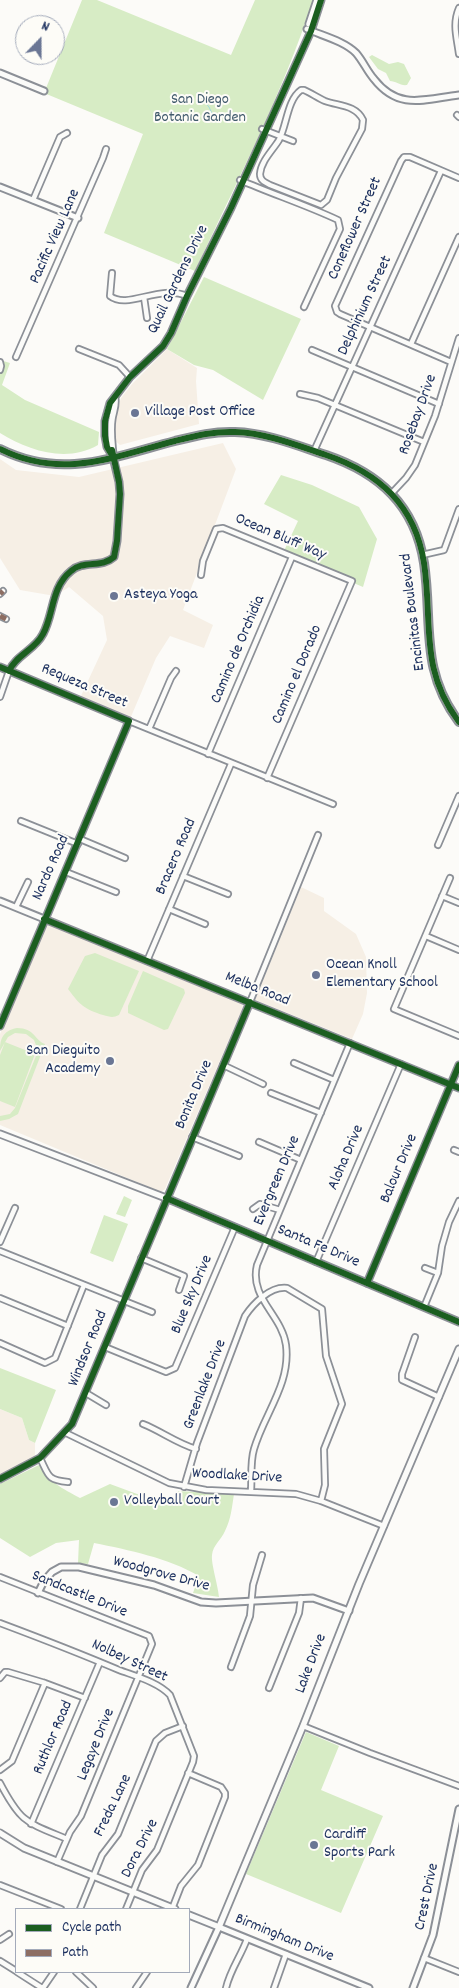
<!DOCTYPE html>
<html>
<head>
<meta charset="utf-8">
<style>
	body { margin:0 }
	#map { position:relative; width:459px; height:1988px; overflow:hidden; background:#fcfbf8; font-family:Dekko,sans-serif }
	canvas { display:block }
	.legend { position:absolute; left:15px; top:1908px; width:175px; height:65px; box-sizing:border-box; background:#fdfcf7; border:1px solid #a3aaba; margin:0; padding:6px 9px; list-style:none; font-size:15px; color:#1b2f5e }
	.legend li { display:flex; align-items:center; gap:10px; height:25px }
	.legend b { width:25px; border:1px solid #a3aaba }
	.north { position:absolute; left:15px; top:15px; width:50px; height:50px; box-sizing:border-box; background:#fdfcf7; border:1px solid #a3aaba; border-radius:50%; rotate:22deg; font-size:14px; font-weight:700; line-height:20px; text-align:center; color:#1b2f5e }
	.north::after { content:''; display:block; margin:auto; width:18px; height:22px; background:#6a7694; clip-path:polygon(50% 0,100% 100%,50% 72%,0 100%) }
</style>
</head>
<body>
<div id="map">
<canvas width="459" height="1988"></canvas>
<ul class="legend">
<li><b style="height:6px;background:#1b5e20"></b>Cycle path</li>
<li><b style="height:6px;background:#8d6e63"></b>Path</li>
</ul>
<div class="north">N</div>
</div>
<script>
const ctx = document.querySelector('canvas').getContext('2d');
ctx.lineJoin = 'round';
function paint(path, color) { ctx.fillStyle = color; ctx.fill(path, 'evenodd'); }
function trace(path, color, width, dash) { ctx.strokeStyle = color; ctx.lineWidth = width; ctx.lineCap = dash ? 'butt' : 'round'; ctx.setLineDash(dash || []); ctx.stroke(path); }
function label(font, color, halo, rows, align = 'center') {
  ctx.font = font + ' Dekko,sans-serif'; ctx.lineWidth = 4; ctx.setLineDash([]); ctx.textBaseline = 'middle'; ctx.strokeStyle = halo; ctx.fillStyle = color; for (const [text, x, y, turn = 0] of rows) {
    ctx.save(); ctx.translate(x, y); ctx.rotate((+turn || 0) * Math.PI / 180); ctx.textAlign = isNaN(turn) ? turn : align; if (halo) ctx.strokeText(text, 0, 0); ctx.fillText(text, 0, 0); ctx.restore();
  }
}
paint(new Path2D(`
	M167 349 197 368 196 381 199 424 120 445 114 440 113 433 115 416 121 398 132 384Z
	M223 443 236 469 183 610 213 625 204 648 170 636 156 658 130 719 80 698 107 640 103 616 69 587 55 596 20 590 0 558V459L16 470 79 477Z
	M301 887 324 898V911L356 934 366 957 367 993 363 1014 352 1039 255 1000Z
	M49 925 242 1004 243 1007 165 1189 161 1192 0 1125V1034L46 926Z
	M0 1409 22 1418 29 1440 35 1443V1458L0 1474Z`), '#f6efe5');
paint(new Path2D(`
	M82 0H97L231 55 255 0H313C283 93 236 183 195 271L104 233 143 134 44 93Z
	M372 55 389 64 398 62 404 64 411 78 407 85C400 86 396 81 390 81L386 73 378 69 369 57Z
	M204 277 301 319 263 400 213 370 194 365 167 349Z
	M0 360 10 363 2 385 25 400 99 432 98 445C67 463 29 451 0 433Z
	M281 475 312 485 359 507 377 539 363 587 283 553 298 521 264 504Z
	M95 953 139 971 119 1015C113 1018 110 1017 103 1015 84 1009 80 1005 68 989L85 956Z
	M143 971 184 989 185 993 168 1029 164 1030 128 1013V1006Z
	M17 1028C35 1028 34 1040 45 1044L18 1114 9 1119 0 1121V1116L10 1114 15 1108 36 1056 37 1048 34 1040 26 1034 15 1033 8 1037 0 1051C0 1038 3 1031 17 1028Z
	M5 1042 35 1054 15 1107 0 1101V1055Z
	M124 1196 132 1200 125 1217 116 1214Z
	M104 1215 128 1224 113 1262 90 1253Z
	M0 1368 56 1390 35 1443 29 1440 22 1418 0 1409Z
	M39 1465C50 1483 62 1488 80 1498L110 1484 167 1505 176 1502 178 1491 234 1494C232 1507 231 1519 225 1531 221 1540 213 1545 212 1555 211 1564 218 1585 219 1597L193 1593 199 1576C168 1558 129 1550 94 1543L88 1564 78 1563 79 1540 56 1543 30 1557 0 1538V1484Z
	M306 1732 339 1746 321 1790 383 1816 341 1913 246 1874Z`), '#d7ecc5');
trace(new Path2D(`
	M197 93 209 107 216 122`), '#a2dadd', 1);
const minor = new Path2D(`
	M459 8C452 24 457 38 459 54
	M301 90H304C311 93 318 98 325 101 339 106 356 105 363 120L362 129 336 178 327 200 321 205 270 185C264 182 260 180 260 174 261 161 273 150 279 140 287 125 287 100 301 90Z
	M457 115 459 117
	M262 129 293 141
	M240 180C272 194 306 205 338 220L340 229 304 307
	M33 200 60 137 67 133
	M112 273 110 296C128 310 159 284 187 296
	M144 297 147 318
	M411 344 459 237
	M79 349 119 365 130 377
	M312 350 439 404
	M16 357 103 158 106 149
	M0 362 1 366 0 370
	M451 362 340 314 337 312 335 306 401 161 404 157H410L459 178
	M300 394 318 398 424 442
	M314 451 441 171
	M391 494 406 478 415 465 435 416 459 338
	M422 555 444 550 459 509
	M201 575 203 561 216 529 223 528 352 581 267 778
	M0 594 3 591
	M0 616 6 619
	M0 697 9 671
	M129 721 333 804
	M149 729 171 678 176 671
	M208 754 292 557
	M21 821 78 844
	M80 839 125 858
	M438 845 459 796
	M66 872 116 892
	M183 876 228 894
	M450 878 394 1009 459 1036
	M442 896 459 903
	M16 907 28 882
	M169 909 205 924
	M426 936 459 950
	M147 961 231 764
	M250 1002 318 835
	M294 1063 334 1080
	M223 1065 263 1084
	M271 1093 321 1113
	M192 1137 239 1156
	M259 1142 301 1160
	M454 1150 459 1152
	M253 1209 260 1204 280 1210
	M0 1242 15 1208
	M0 1251 152 1312
	M141 1258 184 1276 179 1290
	M316 1262 401 1064
	M425 1268 438 1273
	M0 1298 68 1326
	M424 1307 438 1273 442 1246 449 1222 459 1201
	M415 1337 402 1374V1380L439 1397
	M0 1343 45 1363 55 1358 84 1285
	M105 1347 166 1372 175 1368 235 1227
	M86 1393 106 1405
	M143 1424C161 1431 176 1443 196 1449
	M66 1433 169 1483 206 1490 296 1494 321 1501 384 1526
	M40 1458C49 1476 47 1480 68 1482
	M184 1487 197 1443 245 1316C253 1304 270 1286 287 1288L322 1309 326 1356 342 1404 324 1449 325 1485 321 1501
	M251 1491C252 1477 250 1462 254 1449 264 1414 291 1384 286 1345 282 1315 249 1298 257 1265L350 1043
	M0 1577 149 1636 152 1644 81 1816 70 1832 57 1862
	M0 1623C40 1638 79 1653 119 1670 135 1676 158 1682 170 1695L194 1756 193 1762 157 1850 142 1870 126 1909
	M231 1667 250 1616 253 1585 262 1555
	M0 1678 5 1672H8L45 1683 85 1698
	M269 1688 299 1613 301 1598
	M303 1726 370 1753 459 1786
	M0 1770 12 1761 45 1683
	M0 1783C21 1823 26 1822 67 1839
	M31 1824 100 1662
	M0 1885 61 1909
	M80 1909 102 1855 118 1834 156 1741 165 1733 183 1726
	M172 1909 181 1886 198 1865 225 1797V1793L221 1787 188 1773
	M0 1940 9 1934
	M424 1958 459 1972
	M0 1961 16 1971
	M17 1972 42 1988
	M76 1972 93 1988
	M43 1988 54 1972
	M136 1988 147 1972
	M226 1988C230 1970 241 1956 247 1939
	M274 1988 286 1954`);
const tertiary = new Path2D(`
	M307 29C323 36 344 41 356 53 363 61 367 71 374 79 399 111 425 99 459 95
	M0 73 44 91
	M0 187 78 218
	M0 667 129 721 0 1026
	M9 671C16 655 35 650 43 634 54 614 51 587 71 571 83 560 102 568 114 557L117 541 120 494 119 482 113 457
	M0 901 459 1088
	M367 1283 459 1065
	M0 1479 40 1458 72 1424 250 1002
	M38 1593 44 1581 52 1572 61 1567H79L154 1585 201 1602 216 1603 313 1598 349 1611
	M191 1988 219 1927 369 1988
	M413 1988 433 1935 459 1809`);
const secondary = new Path2D(`
	M309 24 317 0
	M113 455C112 443 110 431 112 419 113 412 116 406 115 399
	M113 457 107 447 105 436V421L110 403 130 377 163 346 171 333 187 296 231 208 311 31 321 0
	M0 1134 166 1198 459 1322
	M0 1833 24 1848 175 1909
	M189 1915 219 1927 303 1726 359 1584 459 1349`);
const primary = new Path2D(`
	M0 449C62 480 113 457 175 441 195 436 214 431 235 432 266 433 296 445 326 455 379 473 415 505 424 563 433 623 419 669 459 722`);
trace(minor, '#8c9097', 8);
trace(tertiary, '#8c9097', 9);
trace(secondary, '#8c9097', 9);
trace(primary, '#8c9097', 10);
trace(minor, '#fbfbf9', 4.5);
trace(tertiary, '#fbfbf9', 5);
trace(secondary, '#fbfbf9', 5.5);
trace(primary, '#f1ede3', 6);
trace(new Path2D(`
	M0 594 3 591
	M0 616 6 619`), '#8d6e63', 5, [10, 5]);
trace(new Path2D(`
	M0 449C62 480 113 457 175 441 195 436 214 431 235 432 266 433 296 445 326 455 379 473 415 505 424 563 433 623 419 669 459 722
	M113 457 107 447 105 436V421L110 403 130 377 163 346 171 333 187 296 231 208 311 31 321 0
	M0 667 129 721 0 1026
	M9 671C16 655 35 650 43 634 54 614 51 587 71 571 83 560 102 568 114 557L117 541 120 494 119 482 112 450
	M44 919 459 1088
	M166 1198 459 1322
	M367 1283 459 1065
	M0 1479 40 1458 72 1424 250 1002`), '#1b5e20', 6);
for (const [x, y, r, color] of [
	[135,413,5,"#6a7694"],
	[114,596,5,"#6a7694"],
	[316,975,5,"#6a7694"],
	[110,1061,5,"#6a7694"],
	[114,1502,5,"#6a7694"],
	[314,1845,5,"#6a7694"]
]) { const dot = new Path2D(); dot.arc(x, y, r, 0, 2 * Math.PI); ctx.fillStyle = color; ctx.fill(dot); trace(dot, '#fdfcf7', 2); }
label('16px', '#425b6d', '#fdfcf7', [
	["San Diego",200,101],
	["Botanic Garden",200,119]
]);
label('16px', '#1b2f5e', '#fdfcf7', [
	["Coneflower Street",356,229,-66],
	["Pacific View Lane",56,237,-66],
	["Quail Gardens Drive",179,280,-64],
	["Delphinium Street",366,306,-65],
	["Rosebay Drive",419,415,-70],
	["Ocean Bluff Way",280,538,23],
	["Encinitas Boulevard",414,612,-97],
	["Camino de Orchidia",239,650,-67],
	["Camino el Dorado",298,675,-67],
	["Requeza Street",84,687,23],
	["Bracero Road",177,857,-67],
	["Nardo Road",52,868,-66],
	["Melba Road",257,990,22],
	["Bonita Drive",195,1095,-67],
	["Aloha Drive",347,1158,-67],
	["Balour Drive",400,1169,-67],
	["Evergreen Drive",278,1181,-67],
	["Santa Fe Drive",318,1247,23],
	["Blue Sky Drive",193,1295,-67],
	["Windsor Road",89,1349,-68],
	["Greenlake Drive",206,1385,-69],
	["Woodlake Drive",237,1477,3],
	["Woodgrove Drive",161,1575,15],
	["Sandcastle Drive",79,1595,22],
	["Nolbey Street",129,1662,25],
	["Lake Drive",312,1664,-69],
	["Ruthlor Road",54,1738,-67],
	["Legaye Drive",97,1745,-68],
	["Freda Lane",114,1806,-64],
	["Dora Drive",141,1849,-63],
	["Crest Drive",428,1897,-78],
	["Birmingham Drive",284,1939,22]
]);
label('16px', '#1b2f5e', '#fdfcf7', [
	["Village Post Office",145,413],
	["Asteya Yoga",124,596],
	["Ocean Knoll",326,966],
	["Elementary School",326,984],
	["San Dieguito",100,1052,"right"],
	["Academy",100,1070,"right"],
	["Volleyball Court",124,1502],
	["Cardiff",324,1836],
	["Sports Park",324,1854]
], 'left');
</script>
</body>
</html>
